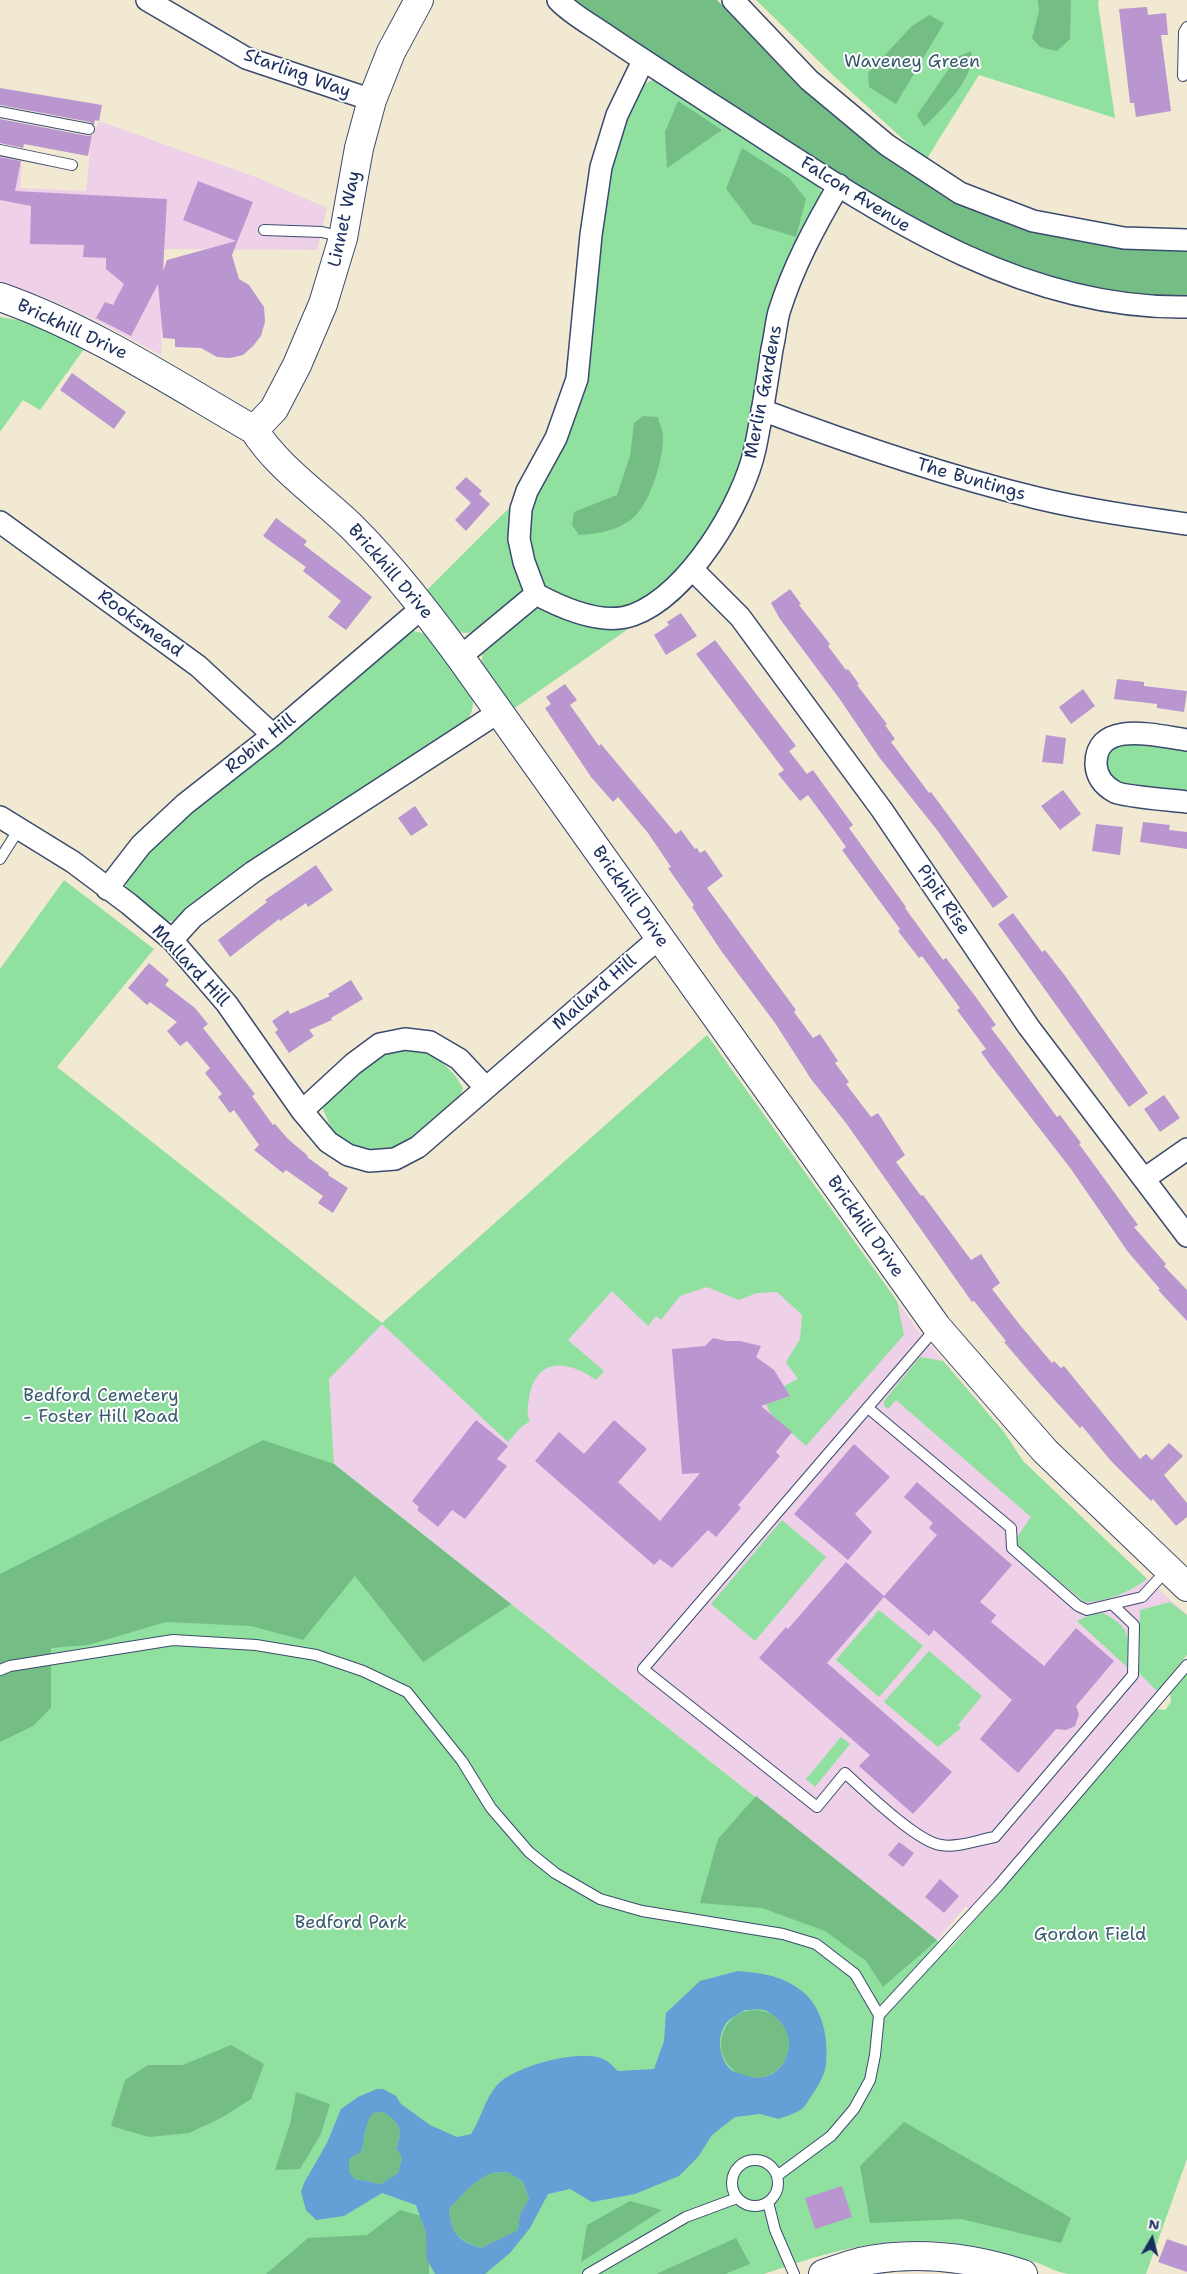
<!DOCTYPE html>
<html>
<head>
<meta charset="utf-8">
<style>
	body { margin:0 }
	#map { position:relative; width:1187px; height:2274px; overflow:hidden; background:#f1e9d1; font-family:"Shantell Sans",sans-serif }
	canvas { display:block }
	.north { position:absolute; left:1127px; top:2214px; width:50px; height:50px; -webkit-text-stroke:4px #fff; paint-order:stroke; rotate:8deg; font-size:14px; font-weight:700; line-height:20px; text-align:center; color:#1b2f5e }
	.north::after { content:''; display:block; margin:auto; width:18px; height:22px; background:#1b2f5e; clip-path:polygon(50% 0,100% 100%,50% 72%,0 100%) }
</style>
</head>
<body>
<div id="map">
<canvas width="1187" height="2274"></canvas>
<div class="north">N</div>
</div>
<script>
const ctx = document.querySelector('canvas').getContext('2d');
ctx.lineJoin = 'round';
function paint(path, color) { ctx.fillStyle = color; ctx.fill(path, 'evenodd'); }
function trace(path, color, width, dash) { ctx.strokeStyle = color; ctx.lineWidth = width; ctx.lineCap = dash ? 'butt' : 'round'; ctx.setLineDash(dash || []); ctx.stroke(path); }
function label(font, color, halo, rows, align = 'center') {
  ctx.font = font + ' "Shantell Sans",sans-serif'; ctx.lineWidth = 4; ctx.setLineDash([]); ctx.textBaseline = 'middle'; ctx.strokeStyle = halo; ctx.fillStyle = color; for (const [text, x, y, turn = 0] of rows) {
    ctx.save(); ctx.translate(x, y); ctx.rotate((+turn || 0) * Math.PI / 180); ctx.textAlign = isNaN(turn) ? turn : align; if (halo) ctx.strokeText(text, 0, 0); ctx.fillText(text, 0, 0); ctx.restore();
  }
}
paint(new Path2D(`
	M99 121 258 178 327 208 317 250 164 249 161 355 95 320 49 299 0 282V163L22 165 20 188 86 191 91 140Z
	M707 1035 919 1332 1004 1432 1023 1461 1093 1529 1187 1615V1655L971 1910 966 1906 937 1940 334 1464 329 1379 382 1323Z`), '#eed0e8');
paint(new Path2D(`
	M756 0H1099L1098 4 1115 118 979 75 926 160 836 78Z
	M652 80 665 82 814 178 821 191V200L745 453 734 484 715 522 688 561 661 591 637 606 594 611 548 589 533 568 527 549 532 494 554 455 601 204 616 141 639 87Z
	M0 317 46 325 87 345 40 410 23 400 0 432Z
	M514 503 524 582V594L477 632 463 633 449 627 424 593Z
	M544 606 644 618 509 712C495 692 477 677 483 652L536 608Z
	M410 630 430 635 472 692C474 705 473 712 466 722L182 917 175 921H165L129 895 126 887V878L153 839Z
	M1115 740 1187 747V796L1118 787 1104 777 1105 748Z
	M64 880 154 949 57 1067 382 1323 707 1035 897 1301 904 1335 806 1446 771 1414 766 1404 790 1396 784 1386 798 1379 786 1362 800 1339 802 1315 777 1292 757 1293 739 1300 707 1287 680 1296 661 1320 656 1316 648 1326 612 1291 568 1340 604 1371 596 1380C568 1360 536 1356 529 1398 528 1407 526 1413 530 1421L520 1428 508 1442 382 1324 329 1379 334 1464 949 1950 1157 1709 1165 1710 1171 1702 1170 1693 1187 1674V2159L1146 2274C1121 2274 1095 2274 1070 2274 1059 2273 1048 2267 1038 2263 1013 2256 986 2249 960 2244 891 2233 829 2251 764 2274H0V969Z
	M411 1049 435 1056 454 1074 463 1088 456 1107 410 1147 369 1154 345 1143 332 1130 322 1107 380 1053Z
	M920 1357 943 1361 1004 1432 1023 1461 1147 1579C1130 1592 1106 1602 1084 1602L1021 1549 1015 1540 1031 1517 896 1400 888 1409 884 1406V1401Z
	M782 1520 826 1557 755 1641 711 1604Z
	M1170 1602 1187 1615V1655L1157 1691 1139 1673 1140 1610Z
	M879 1610 923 1646 879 1697 836 1660Z
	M1103 1613C1132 1628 1129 1637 1127 1667L1077 1621 1090 1615Z
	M929 1651 982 1696 958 1725 961 1728 938 1747 884 1702Z
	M841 1737 850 1744 815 1787 806 1779Z`), '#90e09f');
paint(new Path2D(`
	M568 0H717L783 64 958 196 1187 248V301L1090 291 943 240 834 175Z
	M1038 0H1071L1070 39 1057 51 1040 47 1032 38 1039 11Z
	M929 15 944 23 896 104 869 87 868 73 912 26Z
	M971 51C977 77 941 110 924 127L917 115 957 57Z
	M678 101 722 130 667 168 665 132Z
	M742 148 789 178 806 199 796 237 753 224 726 189Z
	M643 416 658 417C659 423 663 430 663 436 664 457 651 500 636 515 621 530 599 534 579 535L572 525 574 512 617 495 630 456 634 423Z
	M263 1440 334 1464 511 1604 423 1662 355 1576 303 1640 251 1626 166 1622 88 1645 51 1648V1708L33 1726 0 1742V1574Z
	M756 1796 937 1940 883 1987 866 1961 825 1931 762 1908 700 1903 718 1839Z
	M721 2044a34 34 0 1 1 68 0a34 34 0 1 1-68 0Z
	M231 2045 264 2064 251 2099 221 2118 189 2133 149 2137 111 2126 125 2080 148 2065H183Z
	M296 2092 330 2104 321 2134 300 2169 275 2170 290 2124Z
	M383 2112C399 2122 404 2130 396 2148L402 2157 398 2173 381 2184 355 2179 349 2172V2159L361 2152C365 2138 364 2124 373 2113Z
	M904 2122 1071 2218 1061 2243 961 2219 870 2223 860 2166Z
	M508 2172 523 2182 529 2199 520 2214 518 2230 481 2248C457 2239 452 2235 449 2209 461 2196 474 2180 492 2173 496 2172 503 2173 508 2172Z
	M630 2201 662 2210 581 2262 587 2225Z
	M400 2210 421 2216 429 2243V2274H266L308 2238 367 2235Z
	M736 2238 750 2264 725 2274H656Z`), '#74be86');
paint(new Path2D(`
	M738 1971C761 1973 780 1975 799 1989 822 2004 829 2038 826 2064 825 2075 818 2086 812 2095 809 2099 806 2105 803 2108 797 2113 786 2116 779 2119L760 2114 735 2117 712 2135 698 2157 679 2176 635 2194 592 2202 570 2189 548 2194 530 2228 510 2253 485 2274H435L427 2260 426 2233 416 2205 382 2193 344 2216 316 2220 306 2210 301 2192 304 2183 327 2143 341 2109 358 2097 377 2089H383L396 2096 401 2104 430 2125 457 2137 471 2134C482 2118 484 2099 498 2084 515 2066 581 2048 603 2059 609 2061 614 2068 618 2071L654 2069 664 2041 666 2013 700 1981ZM745 2010C751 2010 759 2009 764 2010 768 2011 771 2014 774 2016 807 2041 780 2090 744 2075 740 2073 733 2072 730 2069 718 2057 716 2032 729 2020 734 2016 740 2013 745 2010ZM383 2112C399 2122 404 2130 396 2148L402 2157 398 2173 381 2184 355 2179 349 2172V2159L361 2152C365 2139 364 2124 373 2113ZM508 2172 523 2182 529 2199 520 2214 518 2230 481 2248C457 2240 452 2235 449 2209 461 2196 474 2180 492 2173 496 2172 503 2173 508 2172Z`), '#669fd5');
paint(new Path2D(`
	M1147 7 1148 15 1166 13 1168 35H1161L1171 111 1136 117 1134 103H1130L1119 9Z
	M0 88 102 105 99 121 95 120 94 125 90 122 0 105Z
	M0 119 88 136 92 135 88 156 24 144 23 148 0 143Z
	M0 157 21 161 15 191 167 199 163 271 167 260 236 241 183 220 198 181 253 202 232 255 239 279 249 285 264 307 265 322 261 336 253 346 243 355 230 358 217 357 201 348 175 347V339L163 338 158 284 160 280 131 336 96 318 105 302 113 305 124 284 106 269V258L83 257 84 245 30 244 31 206 0 200Z
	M72 373 126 412 114 429 60 390Z
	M466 477 482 491 479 494 490 504 466 531 455 520 471 503 455 488Z
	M276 518 307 541 304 545 372 597 346 630 328 617 341 601 303 571 306 567 263 536Z
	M790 589 801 604 799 605 830 644 828 646 846 670 848 669 859 684 857 685 887 724 885 725 895 739 891 742 929 793 931 792 959 830 1008 897 993 908 937 830 879 757 839 698 780 619 771 603Z
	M681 613 697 636 666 655 654 635 669 625 667 622Z
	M715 640 796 746 789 751 807 774 813 770 823 784 853 825 849 828 906 907 905 908 943 960 946 958 975 996 996 1025 991 1028 1010 1053 1057 1117 1060 1115 1081 1143 1079 1144 1138 1225 1134 1227 1166 1264 1164 1266 1187 1290V1321L1158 1290 1160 1289 1128 1252 1071 1169 991 1066 981 1052 986 1049 957 1010 960 1008 922 956 919 958 898 931 900 929 842 850 846 847 828 822 808 795 800 801 778 774 784 770 696 654Z
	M1117 679 1144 682V686L1187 691 1184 712 1157 708V704L1114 699Z
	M565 684 577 700 570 705 599 746 601 744 676 834 681 830 695 849 697 848 700 853 705 850 723 876 707 888 796 1010 794 1012 813 1038 820 1034 838 1061 835 1063 849 1082 846 1084 871 1117 878 1113 905 1155 896 1162 921 1196 923 1195 971 1260 981 1254 1000 1283 992 1289 1020 1325 1052 1363 1054 1361 1061 1368 1064 1366 1140 1459 1146 1454 1152 1460 1169 1443 1183 1456 1164 1475 1187 1503V1517L1176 1526 1153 1499 1151 1501 1111 1461 1082 1426 1080 1428 1040 1384 1004 1342 1006 1341 974 1301 972 1302 846 1123 811 1079 775 1023 722 952 692 907 694 905 668 868 671 867 648 833 618 797 613 802 591 777 545 708 551 704 546 697Z
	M1083 689 1095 706 1071 724 1059 707Z
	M1046 735 1066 738 1063 764 1042 762Z
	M1063 790 1081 814 1060 830 1041 806Z
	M415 806 428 825 411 836 398 818Z
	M1143 822 1170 825 1169 830 1187 832V849L1140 842Z
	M1096 824 1123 827 1120 855 1092 851Z
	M316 865 333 890 308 907 306 903 280 921 279 919 230 957 218 940 267 902 265 900Z
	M1013 913 1042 952 1045 950 1066 977 1148 1093 1129 1107 998 924Z
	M149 963 169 980 165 985 195 1008 208 1024 203 1028 255 1094 252 1096 273 1125 275 1124 288 1139 308 1156 307 1157 329 1173 328 1175 348 1188 333 1213 318 1203 323 1196 286 1170 283 1173 254 1150 259 1145 234 1110 230 1113 218 1097 222 1094 205 1073 210 1068 187 1041 180 1046 167 1031 177 1022 150 1002 147 1005 128 988Z
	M351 980 363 999 331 1018 332 1020 309 1030 314 1036 289 1053 275 1032 278 1030 272 1021 288 1010 290 1014 330 996 328 994Z
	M1164 1095 1180 1118 1160 1132 1144 1109Z
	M713 1338 726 1341H740L761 1346 756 1357 774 1370 790 1396 761 1406 792 1432 776 1452 780 1456 738 1505 741 1508 716 1537 708 1530 672 1568 660 1559 654 1565 535 1461 559 1432 584 1454 614 1420 647 1449 618 1482 660 1521 700 1473 682 1474 672 1349 705 1346Z
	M476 1420 508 1446 497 1459 507 1466 465 1519 452 1510 438 1527 417 1510 419 1507 412 1501Z
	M854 1444 890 1477 855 1514 872 1532 848 1560 794 1514Z
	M917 1482 1012 1565 980 1602 996 1615 991 1622 1044 1666 1076 1628 1114 1661 1076 1706 1079 1714 1075 1726 1066 1730 1056 1729 1018 1773 980 1739 1012 1700 934 1630 929 1636 884 1597 827 1663 952 1772 913 1814 859 1766 870 1755 759 1658 786 1627 788 1629 846 1562 884 1596 937 1535 929 1528 933 1523 904 1497Z
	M899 1842 914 1853 903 1867 888 1855Z
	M940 1879 959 1896 944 1913 925 1897Z
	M842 2186 852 2217 815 2229 805 2198Z
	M1167 2239 1187 2246V2272L1158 2262Z`), '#ba96d0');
const lane = new Path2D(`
	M1183 76 1184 32 1187 27
	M0 112 89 129
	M0 150 72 165
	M264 230 322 232 342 237
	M0 859 19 829
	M936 1328 643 1669 817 1807 845 1773C865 1791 917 1842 941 1845 957 1848 978 1840 995 1837L1133 1675 1134 1625 1112 1604
	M868 1408 1011 1528 1012 1548 1078 1606 1087 1610 1142 1597 1167 1570
	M0 1670 10 1666 173 1640 256 1645 316 1655 363 1671 407 1692 462 1761 491 1808 529 1852 555 1873 600 1899 642 1911 783 1934 816 1944 855 1974 879 2015 875 2055 870 2080 854 2109 831 2136 777 2176
	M879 2015 998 1886 1187 1665
	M732 2183a23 23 0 1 1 46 0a23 23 0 1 1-46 0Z
	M768 2202 775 2230 794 2274
	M588 2274 686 2217 737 2198`);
const street = new Path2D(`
	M147 0 246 58 372 100
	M558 0C570 13 588 23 603 33 638 57 673 79 708 102 855 195 1004 310 1187 307
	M733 0 809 80 887 145 960 193 1033 221 1124 238 1187 240
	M762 410C852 444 943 475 1037 498 1087 510 1137 517 1187 524
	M0 522 198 666 273 735
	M692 569 740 617 882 810 1028 1026 1187 1236
	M536 594C562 608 603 626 633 615 688 595 743 504 755 449 762 416 767 382 772 349 775 337 776 323 779 312 793 267 815 226 839 185
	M460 657 536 594 524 562 519 539 521 509 527 491 556 438 577 379 591 235 601 167 617 115 643 61
	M1187 740C1158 736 1095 718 1096 765 1097 778 1104 786 1115 792 1125 797 1173 800 1187 802
	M0 817 73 862 129 904 172 940 227 1004 302 1111 328 1142 348 1155 369 1161 395 1159 418 1147 659 938
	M107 889 141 845 185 804 273 735 423 607
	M172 940 193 917 253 872 499 712
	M302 1111 353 1064 380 1044 405 1039 430 1042 459 1059 486 1088
	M1144 1179 1187 1149`);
const secondary = new Path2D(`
	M0 297C91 329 171 382 254 430 278 468 320 496 352 527 392 567 426 611 460 657L937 1327 1045 1451 1187 1587
	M254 430 274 409 297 365 323 304 343 238 359 148 372 100 391 52 419 0
	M823 2274C835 2270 848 2265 860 2262 916 2250 970 2257 1023 2274`);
trace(lane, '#3b4b6f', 12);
trace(street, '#3b4b6f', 24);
trace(secondary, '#3b4b6f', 30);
trace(lane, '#fff', 10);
trace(street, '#fff', 21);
trace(secondary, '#fff', 28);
label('18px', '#385b6e', '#fff', [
	["Waveney Green",912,62],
	["Bedford Cemetery",101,1396],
	["- Foster Hill Road",101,1417],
	["Bedford Park",351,1923],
	["Gordon Field",1090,1935]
]);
label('18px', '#1b2f5e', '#fff', [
	["Starling Way",297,74,20],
	["Falcon Avenue",855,195,32],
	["Linnet Way",345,219,-78],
	["Brickhill Drive",72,330,25],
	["Merlin Gardens",764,392,-79],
	["The Buntings",971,480,16],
	["Brickhill Drive",390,572,49],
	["Rooksmead",140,624,36],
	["Robin Hill",261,744,-39],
	["Brickhill Drive",630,897,55],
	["Pipit Rise",943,900,56],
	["Mallard Hill",190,966,47],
	["Mallard Hill",595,993,-41],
	["Brickhill Drive",865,1227,55]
]);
</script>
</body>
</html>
